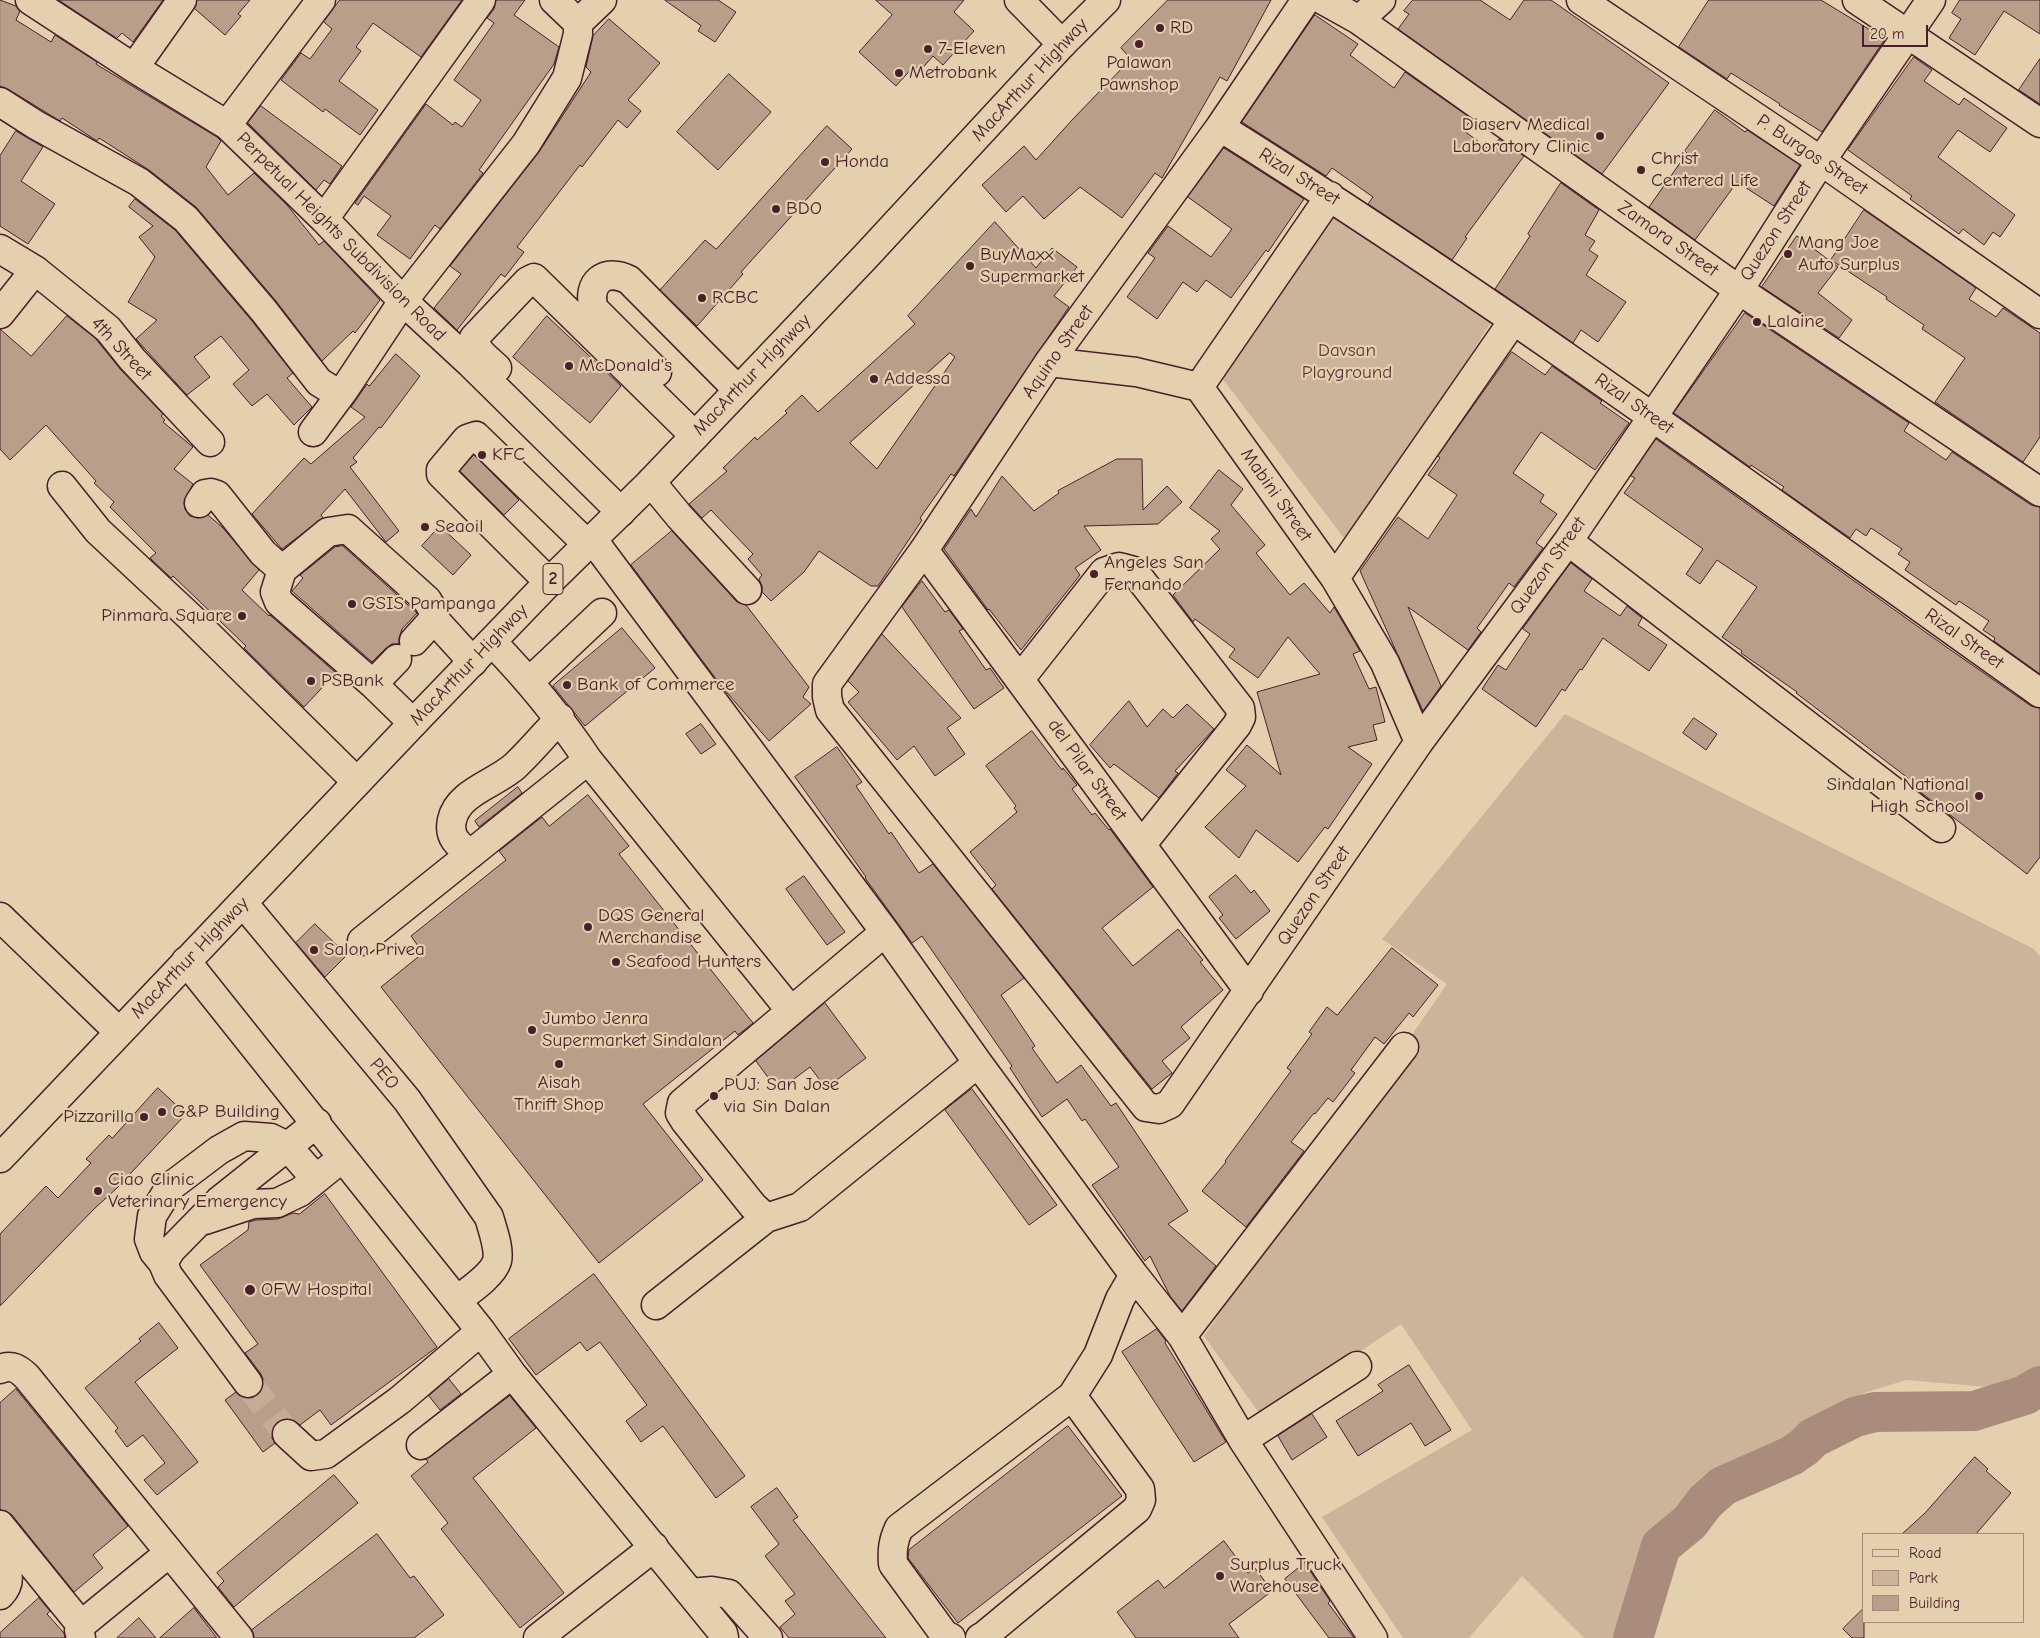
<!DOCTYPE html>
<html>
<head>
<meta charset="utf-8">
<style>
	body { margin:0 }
	#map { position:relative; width:2040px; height:1638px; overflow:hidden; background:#e4d0ae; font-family:"Comic Neue",sans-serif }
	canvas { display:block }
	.legend { position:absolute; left:1862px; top:1533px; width:162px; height:90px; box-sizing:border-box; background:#e4d0ae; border:1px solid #a6897a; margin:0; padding:6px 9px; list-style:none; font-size:15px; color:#4a1f2b }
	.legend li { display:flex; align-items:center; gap:10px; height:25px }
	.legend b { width:25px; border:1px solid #a6897a }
	.scale { position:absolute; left:1862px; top:25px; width:66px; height:22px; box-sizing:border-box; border:2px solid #4a1f2b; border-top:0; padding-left:6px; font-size:15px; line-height:18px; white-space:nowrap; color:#4a1f2b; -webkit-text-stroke:4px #e4d0ae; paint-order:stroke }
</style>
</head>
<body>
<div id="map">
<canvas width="2040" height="1638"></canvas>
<ul class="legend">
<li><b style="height:6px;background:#e4d0ae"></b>Road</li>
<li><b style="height:14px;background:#cbb499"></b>Park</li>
<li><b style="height:14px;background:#b99f8a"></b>Building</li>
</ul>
<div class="scale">20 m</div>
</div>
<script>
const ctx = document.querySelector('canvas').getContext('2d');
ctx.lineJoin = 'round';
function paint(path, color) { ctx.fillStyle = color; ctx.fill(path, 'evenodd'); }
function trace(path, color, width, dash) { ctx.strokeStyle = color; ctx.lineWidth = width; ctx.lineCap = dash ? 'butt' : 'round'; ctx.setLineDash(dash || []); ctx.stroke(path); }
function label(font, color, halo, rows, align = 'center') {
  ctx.font = font + ' "Comic Neue",sans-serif'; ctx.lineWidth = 4.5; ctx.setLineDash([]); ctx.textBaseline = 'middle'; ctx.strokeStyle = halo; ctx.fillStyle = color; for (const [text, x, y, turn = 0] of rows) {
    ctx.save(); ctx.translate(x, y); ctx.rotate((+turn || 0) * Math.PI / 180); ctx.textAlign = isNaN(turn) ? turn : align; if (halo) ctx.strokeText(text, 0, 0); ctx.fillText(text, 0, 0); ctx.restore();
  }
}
paint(new Path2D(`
	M1334 198 1498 311 1350 546 1219 374Z
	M1565 714 2034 949 2040 956V1368L1988 1387 1906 1380 1864 1393 1747 1460 1666 1519 1635 1591 1624 1638H1584L1522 1576 1469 1638H1403L1322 1517 1472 1430 1401 1324 1262 1417 1204 1336 1447 984 1382 939Z`), '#cbb499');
trace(new Path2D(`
	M1633 1638 1661 1546 1690 1522 1705 1502 1723 1486 1791 1456 1804 1447 1813 1438 1855 1417 1875 1412 1974 1411 2025 1395 2040 1386`), '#aa8c7c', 40);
const building = new Path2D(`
	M0 0 16 6 20 11 16 20 51 42 55 35 97 62 96 64 99 66 217 137 221 141 206 167 228 195 254 173 287 205 319 245 324 241 380 300 355 333 353 331 322 361 276 301 196 207 149 170 99 138 97 141 62 118 60 121 8 89 0 86Z
	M59 0H163L133 42 122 33 117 38Z
	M197 0H250L238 14 241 16 225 35 195 9Z
	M340 0H462L421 57 373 23 356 47 361 51 339 81 378 110 360 135 325 109 323 112 281 80 301 53 310 59 332 29 324 22Z
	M496 0H525L514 15 559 47 554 64 479 170 483 173 440 229 435 225 410 259 377 235 391 216 364 196 358 205 355 203 426 104 453 125 455 122 462 127 481 100 454 80 494 23 487 18 494 9Z
	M665 0H718L736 12 715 42 698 31 701 26Z
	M876 0H964L954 12 974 31 943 65 933 56 920 71 914 66 896 86 859 52 892 15Z
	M1168 0H1271L1227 81 1220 77 1162 178 1155 173 1122 218 1080 187 1044 219 1023 196 1006 212 982 185 1024 146 1036 160 1072 120 1131 59 1121 48Z
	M1413 0H1480L1510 20 1524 0H1551L1669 83 1602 174 1398 29 1409 14 1404 11Z
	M1709 0H1821L1885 39 1822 132 1779 105 1780 104 1731 73 1727 79 1679 47Z
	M1960 0H2040V34L2004 11 1975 55 1949 38 1961 19 1952 13Z
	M1315 15 1358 44 1350 55 1394 88 1405 72 1472 119 1463 130 1491 151 1499 139 1524 156 1465 237 1467 238 1452 260 1368 204 1373 197 1332 168 1326 176 1242 122Z
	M609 19 660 63 628 100 641 111 627 128 618 120 582 167 580 165 517 247 524 252 505 277 501 274 457 330 434 308 461 274 450 266 539 152 591 72 586 67 593 36Z
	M1914 57 1932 70 1924 81 1959 105 1964 98 2007 128 1990 152 1958 130 1938 157 2015 215 2000 237 1993 232 1984 245 1963 229 1959 234 1910 199 1912 196 1848 150Z
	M2040 59V104L2019 90Z
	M729 74 771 112 718 170 677 132Z
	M261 106 342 166 330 184 324 180 316 190 248 123Z
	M1715 110 1745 132 1747 130 1800 165 1774 206 1737 182 1695 240 1649 207 1687 153 1685 151Z
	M827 126 852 149 741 272 743 274 697 326 660 290 705 240 716 249Z
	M16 131 43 147 21 181 55 204 28 244 0 226V156Z
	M1224 148 1304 199 1268 252 1266 250 1231 298 1206 280 1197 292 1183 282 1157 319 1127 297 1155 258 1148 253 1168 226 1211 257 1232 229 1188 197Z
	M1561 183 1599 210 1585 235 1595 241 1589 250 1598 256 1586 275 1626 302 1598 342 1581 330 1573 343 1495 289 1530 236 1528 234Z
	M135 199 175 230 252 321 293 373 287 378 312 407 294 425 267 394 252 406 233 384 249 370 221 336 194 357 210 377 187 395 136 339 157 320 128 302 155 257 139 237 153 226 129 207Z
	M1864 210 1976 288 1969 299 1996 317 2003 308 2040 333V437L2023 462 1935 402 1965 358 1922 329 1924 325 1886 299 1887 297 1831 260Z
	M995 222 1036 268 1052 248 1077 267 1054 296 1069 307 954 476 951 474 920 518 922 520 878 586H871L819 551 804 572 771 601 762 592V586L759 579 762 575 748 559 753 554 711 510 702 518 689 504 727 471 723 468 755 437 757 440 787 413 785 411 802 395 818 412 915 324 908 316ZM950 353 955 357 877 469 850 443Z
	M1797 236 1838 267 1818 293 1852 320 1839 338 1762 287Z
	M1745 313 1909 423 1904 431 1946 460 1952 452 2031 505 2040 507V674L1994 641 1995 638 1983 630 1989 621 1959 601 1956 605 1905 570 1910 562 1898 554 1902 549 1871 528 1866 536 1856 529 1850 538 1782 490 1784 487 1751 465 1750 467 1674 413Z
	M67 316 95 338 121 370 163 414 161 416 165 420 163 422 193 447 174 469 193 484 184 502 185 509 190 516 198 518 208 515 222 527 259 570 242 590 269 616 270 615 336 673 304 707 244 648 246 646 173 576 171 578 150 558 156 553 110 507 114 502 94 483 96 481 46 425 10 460 0 449V329L31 356Z
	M547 316 621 386 590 423 513 357Z
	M1512 352 1545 375 1552 366 1602 401 1600 403 1629 423 1595 470 1541 432 1513 473 1544 495 1540 502 1557 514 1536 543 1543 548 1514 587 1509 583 1477 628 1481 632 1468 650 1408 607 1441 686 1423 711 1360 571 1398 517 1428 539 1457 495 1428 475 1440 458 1438 456Z
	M396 354 420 376 381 428 379 427 353 458 357 462 350 467 399 531 386 542 345 489 321 515 323 518 282 549 252 514 304 458 311 464 365 417 351 407 367 384 369 386Z
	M1656 439 1945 646 2031 706 2040 708V857L2027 874 1906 781 1908 778 1796 693 1797 692 1741 653 1742 651 1722 637 1757 587 1717 560 1700 584 1686 574 1703 549 1624 493 1635 478 1631 476Z
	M474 455 519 500 504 515 460 471Z
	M1117 459H1142L1143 510 1167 486 1182 502 1158 524 1084 526 1101 550 1075 568 1080 575 1021 650 989 609 988 610 944 549 971 509 976 517 1002 476 1034 511 1059 493 1058 491Z
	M1219 470 1243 489 1231 505 1265 545 1256 553 1290 595 1304 583 1330 613 1334 607 1360 651 1353 654 1369 689 1376 687 1385 722 1373 725 1377 740 1348 747 1372 764 1328 829 1325 827 1298 862 1256 830 1239 858 1205 827 1246 786 1226 770 1247 745 1281 775 1257 692 1320 674 1288 637 1258 678 1229 657 1235 649 1195 619 1193 622 1173 595 1220 549 1211 539 1220 531 1190 508Z
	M440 526 471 555 453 575 422 546Z
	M672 531 737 602 746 605 809 687 803 697 811 704 769 741 722 687 631 565Z
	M343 546 417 613 402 629 399 638V644H392L386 648 372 662 292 591 303 578 300 575 335 547Z
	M1571 563 1592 579 1584 591 1620 616 1627 606 1642 618 1638 625 1667 645 1649 671 1603 638 1582 670 1580 669 1565 691 1562 689 1536 727 1482 689 1498 665 1506 670 1530 634 1523 629Z
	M922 581 945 612 949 610 963 629 959 631 986 670 990 668 1004 688 974 709 902 607Z
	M622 628 655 668 585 726 553 686Z
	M882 634 961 718 947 728 965 754 935 776 914 746 897 760 848 702 859 692 848 681Z
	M1129 701 1147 727 1163 709 1173 718 1187 704 1214 729 1175 771 1178 773 1159 798 1114 764 1110 768 1090 745Z
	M1694 718 1717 734 1706 750 1683 733Z
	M701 724 716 744 701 754 686 734Z
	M1032 731 1062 770 1063 768 1077 785 1072 789 1092 815 1095 813 1109 830 1110 829 1153 887 1102 928 1133 966 1178 929 1203 960 1200 962 1223 990 1181 1027 1190 1038 1162 1061 1172 1073 1152 1089 992 889 996 885 970 852 1017 812 1014 808 1016 806 986 766Z
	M837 747 862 782 856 786 889 834 891 832 919 873 933 864 1024 978 1001 995 1035 1046 1032 1048 1057 1083 1081 1065 1111 1106 1116 1103 1188 1211 1168 1224 1216 1266 1182 1311 1170 1296 1150 1256 1145 1261 1092 1185 1119 1167 1085 1119 1082 1121 1067 1099 1042 1117 1010 1068 1012 1066 922 936 912 943 865 878 866 877 795 777Z
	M518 787 522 793 479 827 475 821Z
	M588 795 629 846 619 854 753 1023 738 1035 735 1031 643 1104 703 1180 599 1263 381 987 423 953 411 936 506 860 499 851 542 817 549 826Z
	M1236 875 1251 893 1254 890 1270 911 1236 939 1219 918 1223 915 1209 897Z
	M804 876 845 932 827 945 786 889Z
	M315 924 347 955 325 977 296 943Z
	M1392 948 1438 985 1413 1017 1409 1013 1384 1044 1375 1037 1351 1070 1355 1073 1333 1102 1328 1098 1315 1114 1314 1113 1291 1142 1304 1151 1246 1227 1202 1191 1226 1162 1225 1161 1291 1071 1287 1068 1312 1034 1309 1032 1327 1007 1337 1015Z
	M825 1003 866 1058 826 1088 810 1067 778 1091 756 1061Z
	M158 1088 186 1114 117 1188 94 1209 0 1306V1234L46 1186 58 1198 91 1163 86 1159 109 1135 112 1138Z
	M972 1089 1057 1205 1029 1225 945 1110Z
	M325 1194 437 1347 331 1425 320 1410 300 1425 291 1419H282L275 1424 272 1430V1438L275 1443 263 1452 225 1400 236 1392 242 1397 250 1398 257 1396 262 1390 264 1382 261 1374 245 1353 258 1344 200 1265 248 1230 249 1222 256 1220 278 1219 293 1213 299 1214Z
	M594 1274 745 1476 716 1498 663 1426 641 1442 626 1421 647 1405 600 1342 587 1351 580 1342 536 1375 509 1339Z
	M159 1323 178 1348 135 1382 198 1462 157 1495 144 1480 165 1463 143 1435 127 1447 115 1431 118 1428 85 1388 141 1341 139 1339Z
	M1157 1329 1166 1341 1165 1343 1226 1442 1194 1462 1122 1352Z
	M1409 1365 1451 1430 1425 1446 1411 1423 1358 1456 1336 1421 1383 1391 1378 1385Z
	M449 1379 461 1394 440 1410 429 1396Z
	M16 1389 128 1526 93 1555 103 1568 74 1592 12 1515 6 1511 0 1510V1403Z
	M510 1396 536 1428 473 1478 564 1593 520 1628 441 1529 448 1523 411 1476 428 1462 426 1459Z
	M1312 1414 1327 1437 1292 1460 1278 1436Z
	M1068 1426 1122 1496 958 1623 908 1558 909 1550Z
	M1975 1457 1988 1469 1986 1471 2011 1493 1976 1534H1902L1925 1513Z
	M334 1475 358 1503 234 1607 218 1587 224 1581 217 1573Z
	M777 1488 798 1517 793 1520 886 1638H789L780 1627 795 1614 785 1601 795 1594 765 1556 779 1544 751 1507Z
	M377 1534 410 1578 414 1576 444 1615 414 1638H254L252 1630Z
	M1224 1541 1248 1573 1255 1568 1272 1591 1229 1624 1239 1638H1136L1117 1612 1158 1580 1164 1588Z
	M1305 1563 1330 1601 1328 1603 1354 1638H1329L1285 1579Z
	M39 1598 50 1611 47 1614 64 1633 65 1638H0V1633Z
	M194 1608 217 1638H160Z
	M1864 1608V1638H1852L1843 1629Z
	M139 1618 156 1638H117Z`);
paint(building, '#b99f8a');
trace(building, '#4a1f2b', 1);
trace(new Path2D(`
	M248 1383 287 1434`), '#c5ad94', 28, [28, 14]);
const minor = new Path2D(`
	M30 0 134 68 227 125 324 219 403 301 470 363 621 512
	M1019 0 1062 44
	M1306 0 1220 127 1049 362 924 550 827 684V697L830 710 1146 1107 1159 1109 1170 1104 1419 742 1568 541 1739 290 1821 161 1931 0
	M1323 0 1359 20 1739 290 2040 492
	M1581 0 1821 161 2040 314
	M1857 0 2040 123
	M1359 20 1381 0
	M578 23 602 0
	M134 68 182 0
	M0 102 36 125 139 182 186 219 264 311 319 382 332 390H344
	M227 125 321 0
	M1220 127C1501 303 1770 501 2040 693
	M324 219 481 0
	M0 249 35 270 108 329 132 359 210 442
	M0 314 35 270
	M1049 362 1136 372 1199 387 1335 578 1385 663 1419 742
	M497 368C489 360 474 350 474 338L528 281 534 278 695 436
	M657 372 594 309C586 283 605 267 629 280L738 390
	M1199 387 1330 196
	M313 432 344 390 403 301 526 144 567 78 578 34V23L554 0
	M651 482 679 516 747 590
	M62 486 98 531 189 616 357 782
	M199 503 205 494 211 493 217 495 263 553 282 570
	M593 540 885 932 978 1063 1134 1275 1182 1336 1243 1440 1373 1638
	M1568 541 1941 828
	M924 550 1249 991
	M1335 578 1513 321
	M549 582 441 474V470L467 439 476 436 588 545
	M434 619 473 662
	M492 642C530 681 558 715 588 760L791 1011
	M1020 679 1104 572 1119 567 1134 571 1240 708 1241 717 1237 725 1142 844
	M530 681 602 613
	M373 684 397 659
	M413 723 373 684 279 602 275 592 282 570 328 532 348 529 427 600 433 610 434 619 414 641
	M471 854C458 845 448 837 452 820 458 792 495 784 515 766 531 751 545 734 560 718
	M243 903 407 1100 489 1217C492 1228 500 1249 497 1261 493 1275 469 1291 457 1300
	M0 917 119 1032
	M362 941 588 760
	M186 961 481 1331 512 1374 723 1633 724 1638
	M766 1218 800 1207 978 1063
	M205 1220 253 1204 277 1203 300 1192 331 1167
	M163 1263 154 1252 149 1239 152 1216 170 1187 219 1150 244 1136 271 1138 287 1146 316 1179
	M656 1305 766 1218 753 1206 685 1121 680 1113 682 1103 885 932
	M1182 1336 1404 1047
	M0 1369C12 1364 19 1369 27 1377L239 1638
	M248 1383 168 1275 163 1263 171 1250 219 1201 317 1123
	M287 1434 311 1456 326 1454 400 1400 481 1331
	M1243 1440 1357 1366
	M421 1445 512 1374
	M0 1525 81 1625
	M0 1560C10 1572 11 1584 0 1595
	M691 1593 712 1591 729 1594 768 1638
	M81 1638 79 1630 81 1625 169 1553
	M538 1638 654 1547
	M951 1638 944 1634 893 1564C892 1550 893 1541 899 1528L1072 1396 1098 1355 1120 1299 1134 1275
	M980 1638 985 1635 1137 1509 1141 1500 1140 1489 1072 1396`);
const highway = new Path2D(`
	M0 1158 419 717 549 582 651 482 867 255 1062 44 1106 0`);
trace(minor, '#4a1f2b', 31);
trace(highway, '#4a1f2b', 31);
trace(minor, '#e4d0ae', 28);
trace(highway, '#e4d0ae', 28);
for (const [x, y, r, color] of [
	[1160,28,5,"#4a1f2b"],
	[1139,44,5,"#4a1f2b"],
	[928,49,5,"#4a1f2b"],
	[899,73,5,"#4a1f2b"],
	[1600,136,5,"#4a1f2b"],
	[825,162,5,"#4a1f2b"],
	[1641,170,5,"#4a1f2b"],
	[776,209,5,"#4a1f2b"],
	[1788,254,5,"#4a1f2b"],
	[970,266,5,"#4a1f2b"],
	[702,298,5,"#4a1f2b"],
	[1757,322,5,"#4a1f2b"],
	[569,366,5,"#4a1f2b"],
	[874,379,5,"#4a1f2b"],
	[482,455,5,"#4a1f2b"],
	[425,527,5,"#4a1f2b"],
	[1094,574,5,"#4a1f2b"],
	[352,604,5,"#4a1f2b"],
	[242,616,5,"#4a1f2b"],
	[311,681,5,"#4a1f2b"],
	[567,685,5,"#4a1f2b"],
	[1979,796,5,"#4a1f2b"],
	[588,927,5,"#4a1f2b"],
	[314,950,5,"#4a1f2b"],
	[616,962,5,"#4a1f2b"],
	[532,1030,5,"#4a1f2b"],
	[559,1064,5,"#4a1f2b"],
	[714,1096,5,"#4a1f2b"],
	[162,1112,5,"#4a1f2b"],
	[144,1117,5,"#4a1f2b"],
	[98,1191,5,"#4a1f2b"],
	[250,1290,6,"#4a1f2b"],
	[1220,1576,5,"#4a1f2b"]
]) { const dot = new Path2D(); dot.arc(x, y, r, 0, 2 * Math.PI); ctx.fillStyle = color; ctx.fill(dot); trace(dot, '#e4d0ae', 2); }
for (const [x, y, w] of [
	[553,579,20]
]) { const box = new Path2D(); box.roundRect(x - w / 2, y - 15.5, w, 31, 4); ctx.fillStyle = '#e4d0ae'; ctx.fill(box); trace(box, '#4a1f2b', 1); }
label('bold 18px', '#4a1f2b', null, [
	["2",553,579]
]);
label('19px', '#4a1f2b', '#e4d0ae', [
	["RD",1170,28],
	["7-Eleven",938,49],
	["Palawan",1139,63,"center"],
	["Pawnshop",1139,85,"center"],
	["Metrobank",909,73],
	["Diaserv Medical",1590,125,"right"],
	["Laboratory Clinic",1590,147,"right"],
	["Christ",1651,159],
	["Centered Life",1651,181],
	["Honda",835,162],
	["BDO",786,209],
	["Mang Joe",1798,243],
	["Auto Surplus",1798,265],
	["BuyMaxx",980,255],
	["Supermarket",980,277],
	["RCBC",712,298],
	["Lalaine",1767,322],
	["McDonald's",579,366],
	["Addessa",884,379],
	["KFC",492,455],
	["Seaoil",435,527],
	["Angeles San",1104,563],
	["Fernando",1104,585],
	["GSIS Pampanga",362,604],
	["Pinmara Square",232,616,"right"],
	["PSBank",321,681],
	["Bank of Commerce",577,685],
	["Sindalan National",1969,785,"right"],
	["High School",1969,807,"right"],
	["DQS General",598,916],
	["Merchandise",598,938],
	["Salon Privea",324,950],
	["Seafood Hunters",626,962],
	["Jumbo Jenra",542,1019],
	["Supermarket Sindalan",542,1041],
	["Aisah",559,1083,"center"],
	["Thrift Shop",559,1105,"center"],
	["PUJ: San Jose",724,1085],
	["via Sin Dalan",724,1107],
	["G&P Building",172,1112],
	["Pizzarilla",134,1117,"right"],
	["Ciao Clinic",108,1180],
	["Veterinary Emergency",108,1202],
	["OFW Hospital",261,1290],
	["Surplus Truck",1230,1565],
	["Warehouse",1230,1587]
], 'left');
label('19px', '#4a1f2b', '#e4d0ae', [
	["MacArthur Highway",1030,80,-47],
	["P. Burgos Street",1812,155,34],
	["Rizal Street",1299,177,32],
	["Quezon Street",1776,231,-57],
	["Perpetual Heights Subdivision Road",341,237,45],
	["Zamora Street",1668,239,35],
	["4th Street",121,349,47],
	["Aquino Street",1058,352,-55],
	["MacArthur Highway",752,375,-46],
	["Rizal Street",1634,404,35],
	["Mabini Street",1276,495,55],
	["Quezon Street",1548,566,-54],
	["Rizal Street",1964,639,35],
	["MacArthur Highway",469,665,-46],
	["del Pilar Street",1087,770,54],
	["Quezon Street",1314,896,-56],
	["MacArthur Highway",190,958,-46],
	["PEO",384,1074,50]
]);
label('19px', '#5d353c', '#e4d0ae', [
	["Davsan",1347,351],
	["Playground",1347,373]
]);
</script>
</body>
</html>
